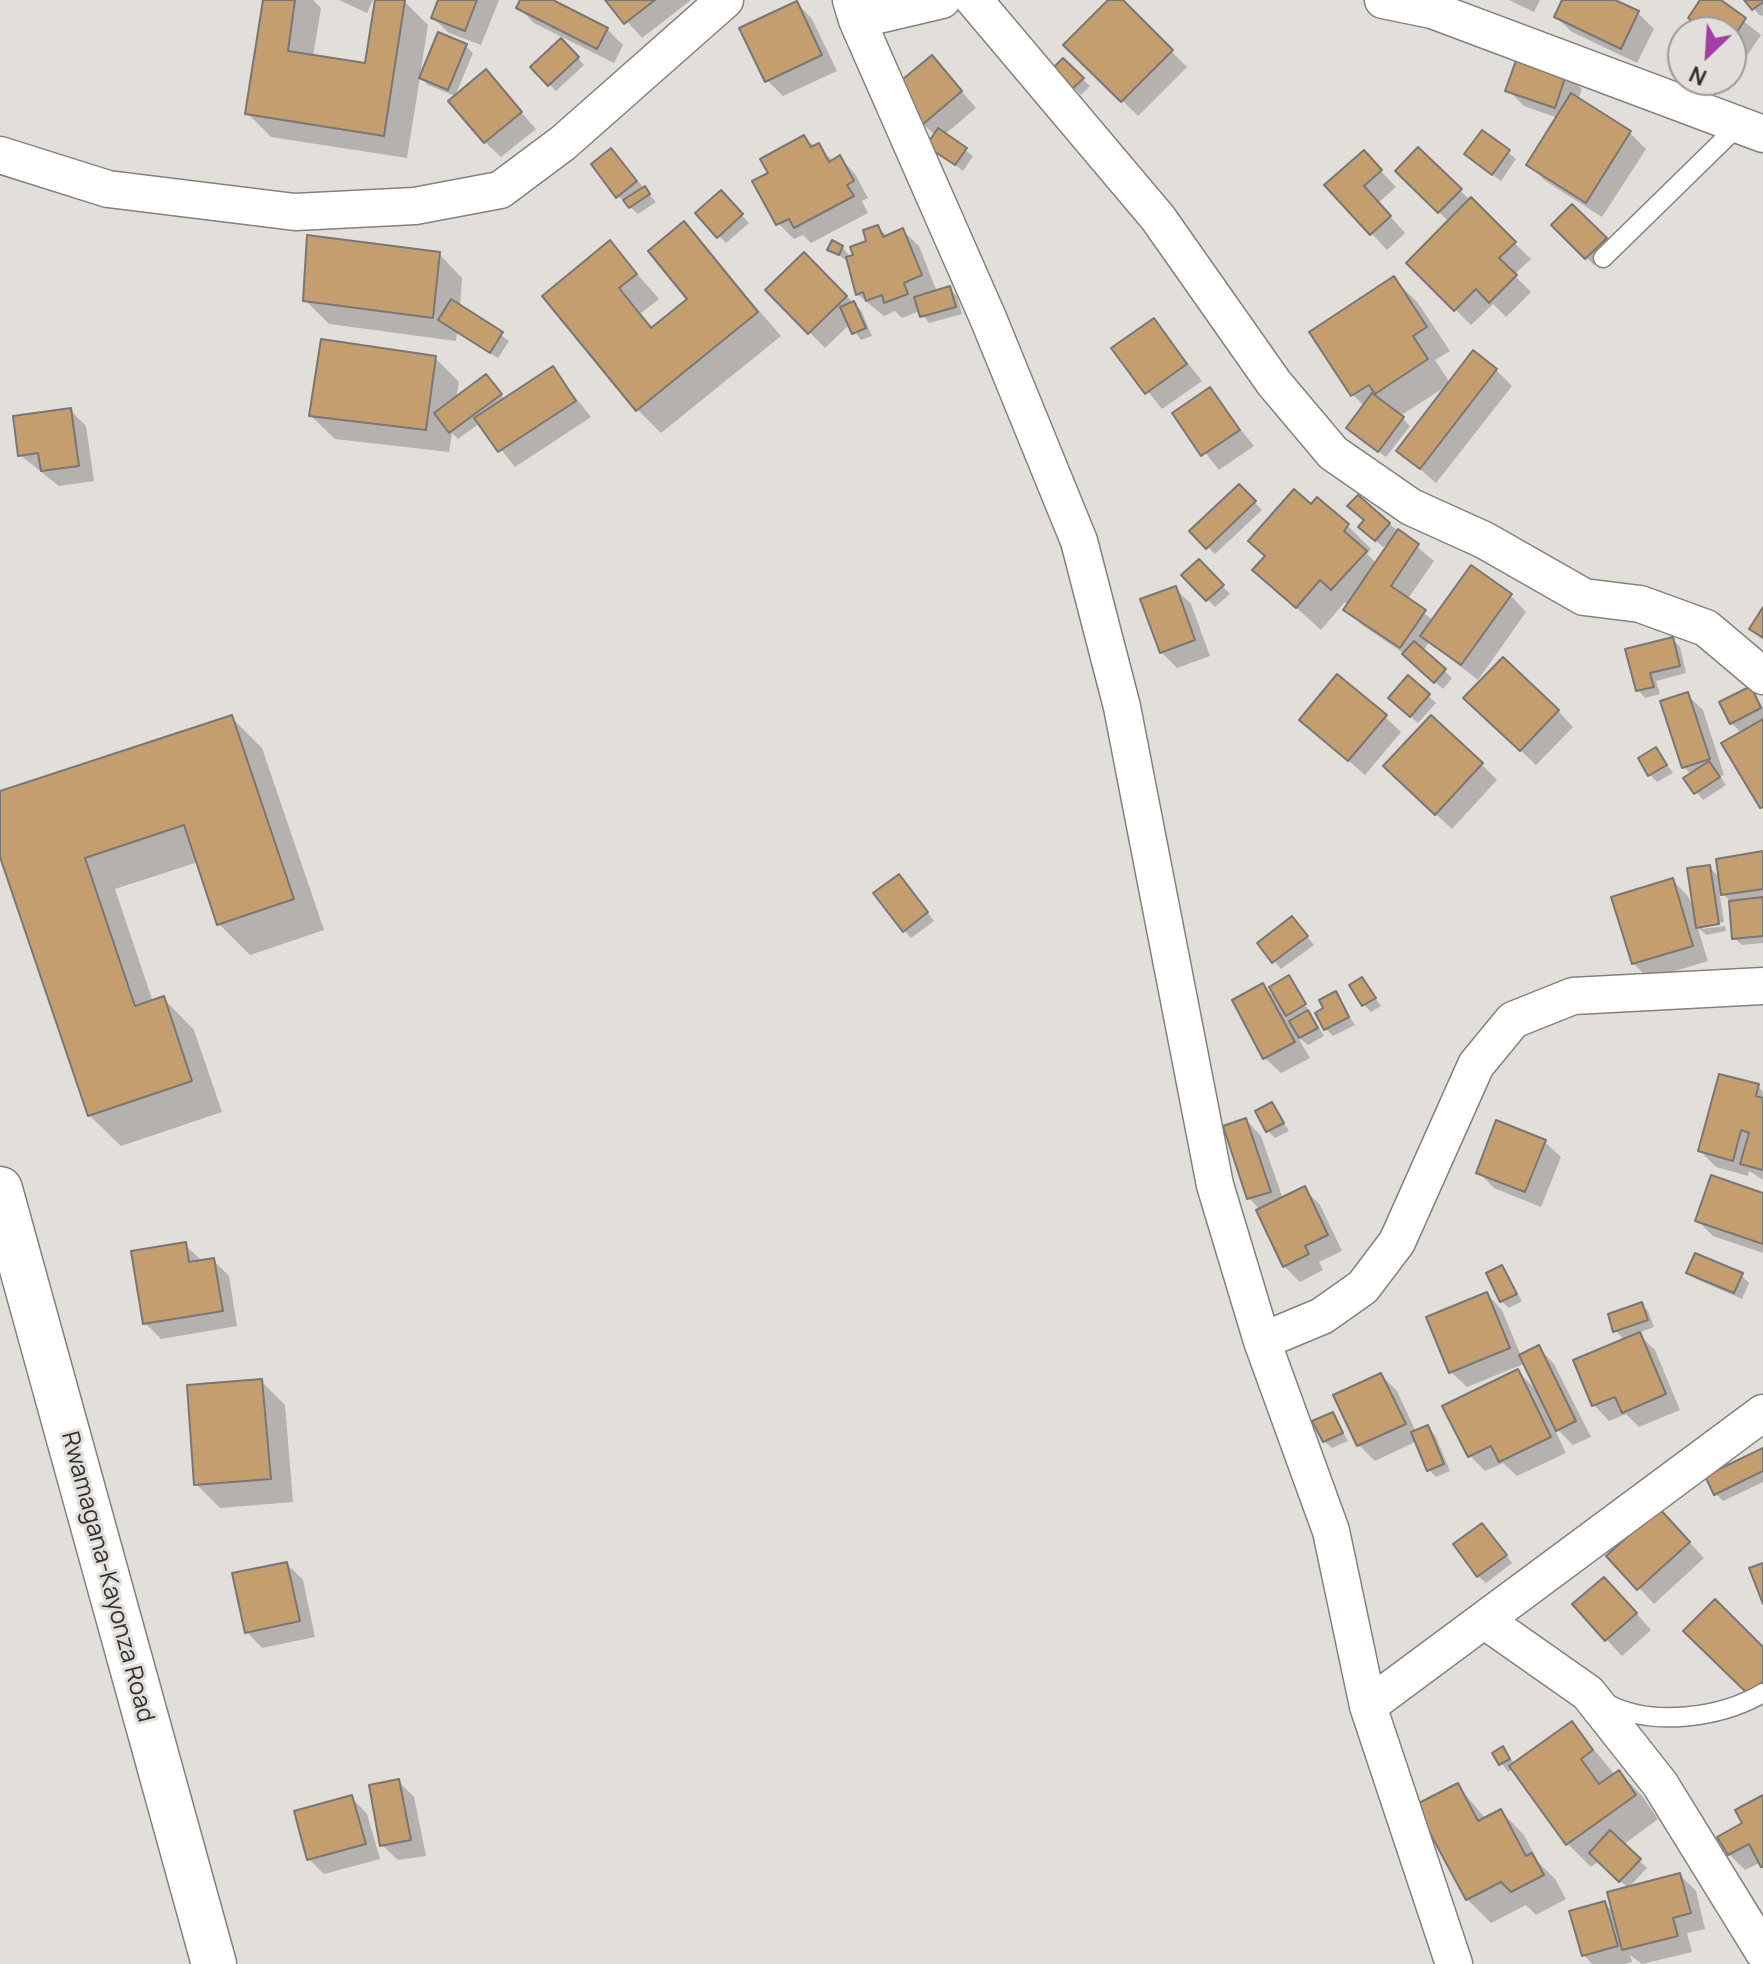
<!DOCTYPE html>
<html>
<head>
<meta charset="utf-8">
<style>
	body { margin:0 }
	#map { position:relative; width:1763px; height:1964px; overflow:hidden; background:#e2deda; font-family:Manrope,sans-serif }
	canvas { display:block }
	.north { position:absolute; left:1667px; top:16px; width:80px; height:80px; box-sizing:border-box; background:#e2deda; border:2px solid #9c9996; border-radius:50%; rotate:205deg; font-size:22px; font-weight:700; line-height:32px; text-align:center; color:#333130 }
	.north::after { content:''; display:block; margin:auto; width:28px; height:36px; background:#a13ea4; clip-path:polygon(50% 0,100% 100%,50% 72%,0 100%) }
</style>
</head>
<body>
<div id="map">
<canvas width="1763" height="1964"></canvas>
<div class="north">N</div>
</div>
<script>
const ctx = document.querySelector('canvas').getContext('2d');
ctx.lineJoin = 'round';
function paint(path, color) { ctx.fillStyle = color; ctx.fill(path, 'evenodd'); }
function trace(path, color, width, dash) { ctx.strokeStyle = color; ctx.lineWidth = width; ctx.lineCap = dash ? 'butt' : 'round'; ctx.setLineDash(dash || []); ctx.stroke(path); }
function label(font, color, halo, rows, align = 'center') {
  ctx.font = font + ' Manrope,sans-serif'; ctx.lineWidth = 6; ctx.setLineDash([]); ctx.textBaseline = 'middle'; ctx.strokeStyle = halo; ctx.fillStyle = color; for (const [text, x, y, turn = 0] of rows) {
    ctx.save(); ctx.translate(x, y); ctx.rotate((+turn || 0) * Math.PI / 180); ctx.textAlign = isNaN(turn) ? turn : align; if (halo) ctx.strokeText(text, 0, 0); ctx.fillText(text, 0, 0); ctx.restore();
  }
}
paint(new Path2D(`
	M265 0H313L321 8 313 57 367 66 377 0 404 1 428 25 420 76 465 46 473 53 455 96 428 85 420 77 407 158 271 137 247 113Z
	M339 0H373L367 13Z
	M440 0H499L481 45 449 33 433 18Z
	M522 0H548L607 29 623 45 614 63 534 23 519 8Z
	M608 0H691L642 38Z
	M1110 0H1120L1187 67 1138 116 1066 45Z
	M1509 0H1540L1534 12Z
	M1564 0H1610L1638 13 1654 29 1637 63 1572 32 1556 17Z
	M1703 0H1717L1761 35 1731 79V32H1704L1690 18Z
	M1747 0H1763V15L1760 16Z
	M797 3 812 19 837 71 783 96 767 80Z
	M561 40 584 65 556 91 533 67Z
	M932 57 976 108 944 135 973 156 963 171 929 145 935 135 923 124Z
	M1064 61 1090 86 1081 95 1055 69Z
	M486 72 536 129 501 157 485 142Z
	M1566 74 1582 89 1578 100 1630 133 1646 149 1602 217 1544 180 1529 164 1558 118 1524 106 1508 90Z
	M1483 132 1516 159 1501 181 1474 161Z
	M804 138 834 161 840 158 855 174 868 198 862 201 868 213 811 243 803 235 794 239 778 223 771 174Z
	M1418 150 1531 259 1514 275 1531 292 1506 317 1493 304 1471 325 1409 263 1449 222 1398 171Z
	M618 158 656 202 638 214 618 196Z
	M1379 169 1396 187 1378 203 1405 233 1387 250 1327 185Z
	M721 193 749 223 726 243 719 236Z
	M1572 207 1612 247 1594 265 1554 225Z
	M684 224 781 336 661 433 637 409 610 243 659 299 641 313 654 329 690 299Z
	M878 227 888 237 903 231 919 246 937 292 950 289 957 296 962 314 929 323 920 311 902 318 895 311 884 316 857 294 856 256Z
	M842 247 849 255 847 261 830 249Z
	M439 254 462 278 460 307 509 341 498 358 457 333 456 341 329 324 305 300Z
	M804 255 861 310 872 336 861 340 850 324 825 348 768 290Z
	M1394 279 1418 303 1450 351 1435 360 1450 383 1496 370 1512 386 1436 483 1398 450 1448 385 1400 416 1410 426 1386 457 1356 435 1365 407 1353 395Z
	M1154 320 1202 381 1162 409 1114 349Z
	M435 358 459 382 456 399 493 384 505 400 553 369 591 417 515 467 480 423 458 439 452 433 449 452 335 439 311 416Z
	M1209 390 1254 446 1219 470 1175 414Z
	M70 410 86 426 94 481 59 486 20 455Z
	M1239 486 1262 510 1215 554 1192 531Z
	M1358 498 1434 561 1407 600 1434 621 1511 596 1526 612 1478 680 1429 642 1423 651 1452 678 1443 689 1406 655 1362 625 1346 609 1349 606 1345 602 1321 630 1255 570 1311 507 1348 526 1371 549 1367 554 1377 564 1393 540 1383 547 1368 534Z
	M1199 562 1230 594 1215 607 1184 575Z
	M1175 588 1191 604 1210 656 1177 668 1161 652Z
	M1672 639 1680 647 1686 673 1656 681 1660 694 1645 698 1638 690Z
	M1408 678 1436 703 1418 723 1397 705Z
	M1751 689 1763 707V808L1724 743 1742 733 1731 723Z
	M1687 695 1703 710 1724 775 1720 776 1726 785 1703 800 1686 779 1692 775 1684 767Z
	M1558 711 1573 727 1536 765 1482 714Z
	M231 717 262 748 324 930 250 955 219 924 198 862 115 889 153 1002 163 998 194 1030 222 1112 121 1146 89 1115 0 851V793Z
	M1385 717 1401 732 1365 775 1301 720Z
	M1656 749 1673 773 1657 782 1650 775Z
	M1481 764 1497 780 1452 829 1401 782Z
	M1763 853V943L1742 945 1734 938 1731 902 1719 890 1724 922 1702 925V929L1725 926 1726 931 1706 935 1697 926 1708 961 1649 979 1633 963 1672 880 1688 896 1697 916 1710 868 1721 879Z
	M906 884 934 921 911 938 904 930Z
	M1299 926 1314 945 1281 969 1260 943Z
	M1289 978 1324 1036 1308 1045 1297 1036 1310 1058 1281 1073 1265 1058 1263 985 1277 1000Z
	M1362 979 1381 1006 1371 1012 1364 1005Z
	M1335 994 1355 1025 1333 1036 1326 1029V1009Z
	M1758 1086 1763 1092V1180L1749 1171 1748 1176 1716 1167 1700 1151Z
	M1272 1104 1289 1131 1275 1138 1268 1131Z
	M1246 1120 1261 1136 1283 1199 1304 1189 1320 1205 1342 1251 1319 1262 1323 1270 1300 1282 1284 1266 1260 1210 1249 1198Z
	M1545 1142 1561 1157 1541 1207 1494 1188 1478 1172Z
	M1763 1195V1253L1713 1236 1697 1220Z
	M185 1245 201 1260H213L229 1276 237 1326 161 1339 145 1323Z
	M1502 1267 1522 1301 1509 1308 1501 1301Z
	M1689 1272 1741 1275 1749 1283 1742 1299 1696 1279Z
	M1487 1294 1502 1310 1521 1356 1539 1348 1554 1364 1591 1437 1573 1445 1552 1424 1566 1453 1517 1476 1503 1463 1485 1471 1470 1456 1518 1371 1539 1393 1526 1363 1467 1387 1451 1372Z
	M1641 1304 1648 1311 1654 1327 1637 1333 1655 1350 1680 1410 1639 1427 1626 1414 1609 1421 1594 1405 1625 1341 1615 1330Z
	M1381 1375 1397 1391 1416 1432 1427 1427 1435 1435 1450 1471 1436 1477 1429 1470 1417 1441 1375 1461 1359 1445 1336 1396Z
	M261 1381 285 1405 293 1502 220 1508 196 1484Z
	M1332 1414 1348 1441 1332 1448 1324 1441Z
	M1763 1450V1482L1723 1501 1716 1494Z
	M1674 1526 1704 1558 1654 1604 1609 1556Z
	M1489 1532 1512 1563 1486 1583 1478 1576Z
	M287 1564 303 1580 315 1637 262 1648 247 1632Z
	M1620 1595 1651 1630 1622 1656 1575 1605Z
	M1572 1723 1615 1775 1619 1772 1642 1796 1658 1819 1623 1845 1647 1868 1628 1888 1599 1861 1591 1867 1567 1843 1513 1769 1508 1772 1495 1754 1503 1749 1515 1764Z
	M398 1781 414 1797 426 1856 398 1860 382 1845Z
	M1457 1785 1486 1819 1501 1811 1524 1835 1539 1863 1555 1879 1566 1899 1536 1915 1526 1905 1491 1923 1467 1899Z
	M1763 1797V1866L1761 1862 1745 1870 1729 1854Z
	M352 1798 367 1814 380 1859 324 1874 309 1859Z
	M1680 1875 1696 1891 1705 1929 1687 1933 1692 1952 1642 1964 1630 1955 1632 1962 1625 1964H1592L1584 1955 1604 1903 1615 1913Z`), '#0003');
const building = new Path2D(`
	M263 0H295L288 51 365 63 375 0H405L384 136 245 114Z
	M438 0H477L465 31 431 18Z
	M520 0H553L608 28 597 49 516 8Z
	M605 0H655L624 24Z
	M1108 0H1123L1173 50 1121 102 1063 45Z
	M1562 0H1615L1639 11 1621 49 1554 17Z
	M1700 0H1721L1746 18 1731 41V32H1702L1704 29 1688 18Z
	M1744 0H1763V2L1752 10Z
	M797 1 822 55 765 82 739 28Z
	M438 32 467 44 448 90 419 78Z
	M561 38 579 57 548 86 530 67Z
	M932 55 962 91 922 125 891 89Z
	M1518 55 1567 72 1555 108 1505 91Z
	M1063 58 1084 78 1072 89 1052 69Z
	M486 69 522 112 484 143 448 101Z
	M1571 93 1631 131 1586 203 1526 165Z
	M938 128 967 148 955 165 926 146Z
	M1482 130 1510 150 1492 175 1464 154Z
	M804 135 811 147 819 143 829 162 840 155 854 181 847 185 854 196 794 228 789 219 776 225 752 181 768 173 760 159Z
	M1418 147 1462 189 1438 213 1395 171Z
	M611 148 637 181 616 198 591 164Z
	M1364 150 1382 170 1364 186 1391 216 1370 235 1324 185Z
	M645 186 650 194 629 208 623 200Z
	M721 190 743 214 717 238 695 213Z
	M1471 197 1516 242 1499 258 1517 275 1489 303 1476 289 1454 311 1406 263Z
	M1572 204 1607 238 1585 259 1551 225Z
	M684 221 758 312 636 411 542 296 610 240 637 274 619 288 651 328 687 299 648 251Z
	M878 225 883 237 903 228 922 275 904 283 908 294 884 303 882 295 866 301 863 292 856 295 846 257 853 255 850 247 866 241 863 230Z
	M307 235 440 252 433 318 303 301Z
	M832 240 843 246 839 255 827 250Z
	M804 252 847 296 808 334 765 290Z
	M1394 276 1427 327 1413 336 1428 359 1375 394 1369 385 1351 396 1309 332Z
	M950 286 956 307 920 317 914 297Z
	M451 299 503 332 490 353 438 320Z
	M854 301 866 328 852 334 840 307Z
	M1154 318 1187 364 1145 394 1111 348Z
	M321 339 436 356 426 430 309 416Z
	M1473 350 1497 369 1420 469 1396 451Z
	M553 366 576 401 498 452 474 418Z
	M486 374 502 394 449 433 434 413Z
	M1210 387 1240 430 1201 456 1172 413Z
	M1372 393 1404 417 1378 452 1346 428Z
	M71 408 79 466 41 471 38 453 18 456 13 416Z
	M1239 484 1256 501 1206 549 1189 531Z
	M1294 489 1311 504 1317 497 1349 524 1344 531 1367 551 1331 590 1320 580 1296 608 1252 570 1265 556 1248 541Z
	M1358 495 1390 523 1375 541 1358 527 1364 520 1347 506Z
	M1398 529 1419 544 1391 586 1426 610 1400 648 1343 610Z
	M1199 559 1224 585 1206 601 1181 575Z
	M1471 565 1512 594 1461 665 1420 636Z
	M1176 586 1195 640 1160 653 1140 599Z
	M1763 607V638L1749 629Z
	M1673 637 1680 666 1650 673 1654 687 1636 691 1625 649Z
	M1414 641 1446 669 1434 683 1402 654Z
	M1503 657 1559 710 1520 751 1463 698Z
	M1337 674 1387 715 1348 761 1299 720Z
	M1408 675 1430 694 1410 717 1388 698Z
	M1751 686 1761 708 1730 724 1719 702Z
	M1688 692 1710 759 1682 768 1660 701Z
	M232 715 294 899 217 925 184 825 85 858 135 1006 164 996 192 1081 88 1116 0 857V791Z
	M1431 715 1483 763 1435 815 1383 766Z
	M1763 719V807L1760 808 1721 743Z
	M1656 747 1667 765 1648 776 1638 758Z
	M1709 761 1720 777 1694 794 1683 778Z
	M1763 851V889L1721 895 1716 859Z
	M1710 865 1719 924 1696 928 1687 868Z
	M899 874 928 912 903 932 873 893Z
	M1673 878 1693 946 1632 964 1611 897Z
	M1763 897V936L1732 939 1729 901Z
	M1292 916 1308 936 1272 963 1257 943Z
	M1289 975 1306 1004 1286 1016 1269 987Z
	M1362 977 1376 998 1362 1006 1349 985Z
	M1263 983 1295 1042 1263 1059 1232 1000Z
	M1336 991 1349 1017 1324 1030 1315 1013 1323 1008 1319 1000Z
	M1308 1010 1318 1028 1299 1038 1289 1021Z
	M1719 1074 1759 1084 1756 1096 1763 1098V1170L1740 1164 1749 1133 1741 1130 1733 1161 1698 1151Z
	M1272 1102 1284 1123 1266 1132 1255 1111Z
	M1246 1118 1271 1192 1247 1199 1223 1126Z
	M1496 1120 1546 1140 1525 1192 1476 1173Z
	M1711 1175 1763 1193V1244L1695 1221Z
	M1305 1186 1328 1235 1305 1246 1309 1254 1283 1267 1256 1210Z
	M186 1242 189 1262 214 1258 223 1311 143 1324 131 1251Z
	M1695 1253 1743 1273 1734 1293 1686 1273Z
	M1502 1265 1517 1294 1500 1302 1486 1273Z
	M1487 1292 1510 1348 1449 1373 1426 1317Z
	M1642 1302 1648 1320 1613 1332 1608 1314Z
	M1640 1332 1666 1394 1622 1413 1615 1397 1592 1406 1573 1360Z
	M1539 1345 1576 1421 1556 1431 1519 1355Z
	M1518 1369 1551 1437 1499 1462 1491 1446 1468 1457 1442 1406Z
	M1381 1373 1406 1424 1357 1446 1333 1395Z
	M262 1379 271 1479 194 1485 187 1385Z
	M1333 1412 1343 1433 1323 1442 1312 1421Z
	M1428 1425 1444 1464 1427 1471 1411 1432Z
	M1763 1448V1471L1714 1495 1705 1476Z
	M1659 1508 1690 1542 1637 1590 1606 1556Z
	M1482 1523 1507 1555 1477 1577 1453 1544Z
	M287 1562 300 1621 245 1633 232 1573Z
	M1763 1563V1604L1749 1568Z
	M1604 1577 1637 1613 1605 1641 1572 1604Z
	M1715 1599 1763 1647V1681L1749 1695 1683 1631Z
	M1572 1721 1593 1750 1581 1759 1599 1784 1619 1770 1636 1795 1566 1845 1509 1766Z
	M1503 1746 1510 1759 1499 1765 1492 1753Z
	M399 1779 411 1840 380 1846 369 1785Z
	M1458 1783 1478 1821 1501 1809 1526 1856 1532 1853 1544 1875 1511 1892 1501 1882 1466 1900 1415 1805Z
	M352 1795 366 1844 307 1860 294 1811Z
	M1763 1795V1867H1761L1749 1844 1728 1855 1717 1837 1742 1823 1735 1810Z
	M1610 1830 1641 1859 1619 1882 1589 1853Z
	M1680 1873 1691 1913 1673 1918 1678 1936 1622 1950 1607 1892Z
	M1605 1901 1618 1946 1582 1956 1569 1911Z`);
paint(building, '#c59e6f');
trace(building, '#797673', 2);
const service = new Path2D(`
	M1603 258 1739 125
	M1608 1704C1652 1727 1721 1718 1763 1693`);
const minor = new Path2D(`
	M851 0 857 20 988 318 1079 541 1122 707 1215 1185 1262 1341 1331 1531 1368 1706 1454 1964
	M974 0 1158 218 1274 383 1333 453 1411 507 1484 540 1584 597 1640 604 1706 628 1763 676
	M1383 0 1432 10 1763 134
	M857 20 942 0
	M0 155 108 189 295 212 415 206 500 190 563 143 725 0
	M1262 1341 1322 1316 1363 1287 1397 1242 1476 1065 1513 1020 1573 996 1763 986
	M1484 1620 1588 1693 1660 1784 1763 1951
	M1368 1706 1763 1413`);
const trunk = new Path2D(`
	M0 1189 214 1964`);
trace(service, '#84817d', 21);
trace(minor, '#84817d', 39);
trace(trunk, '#84817d', 47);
trace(service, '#fff', 18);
trace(minor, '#fff', 36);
trace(trunk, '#fff', 44);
label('24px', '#333130', '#e2deda', [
	["Rwamagana-Kayonza Road",107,1577,75]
]);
</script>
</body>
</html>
